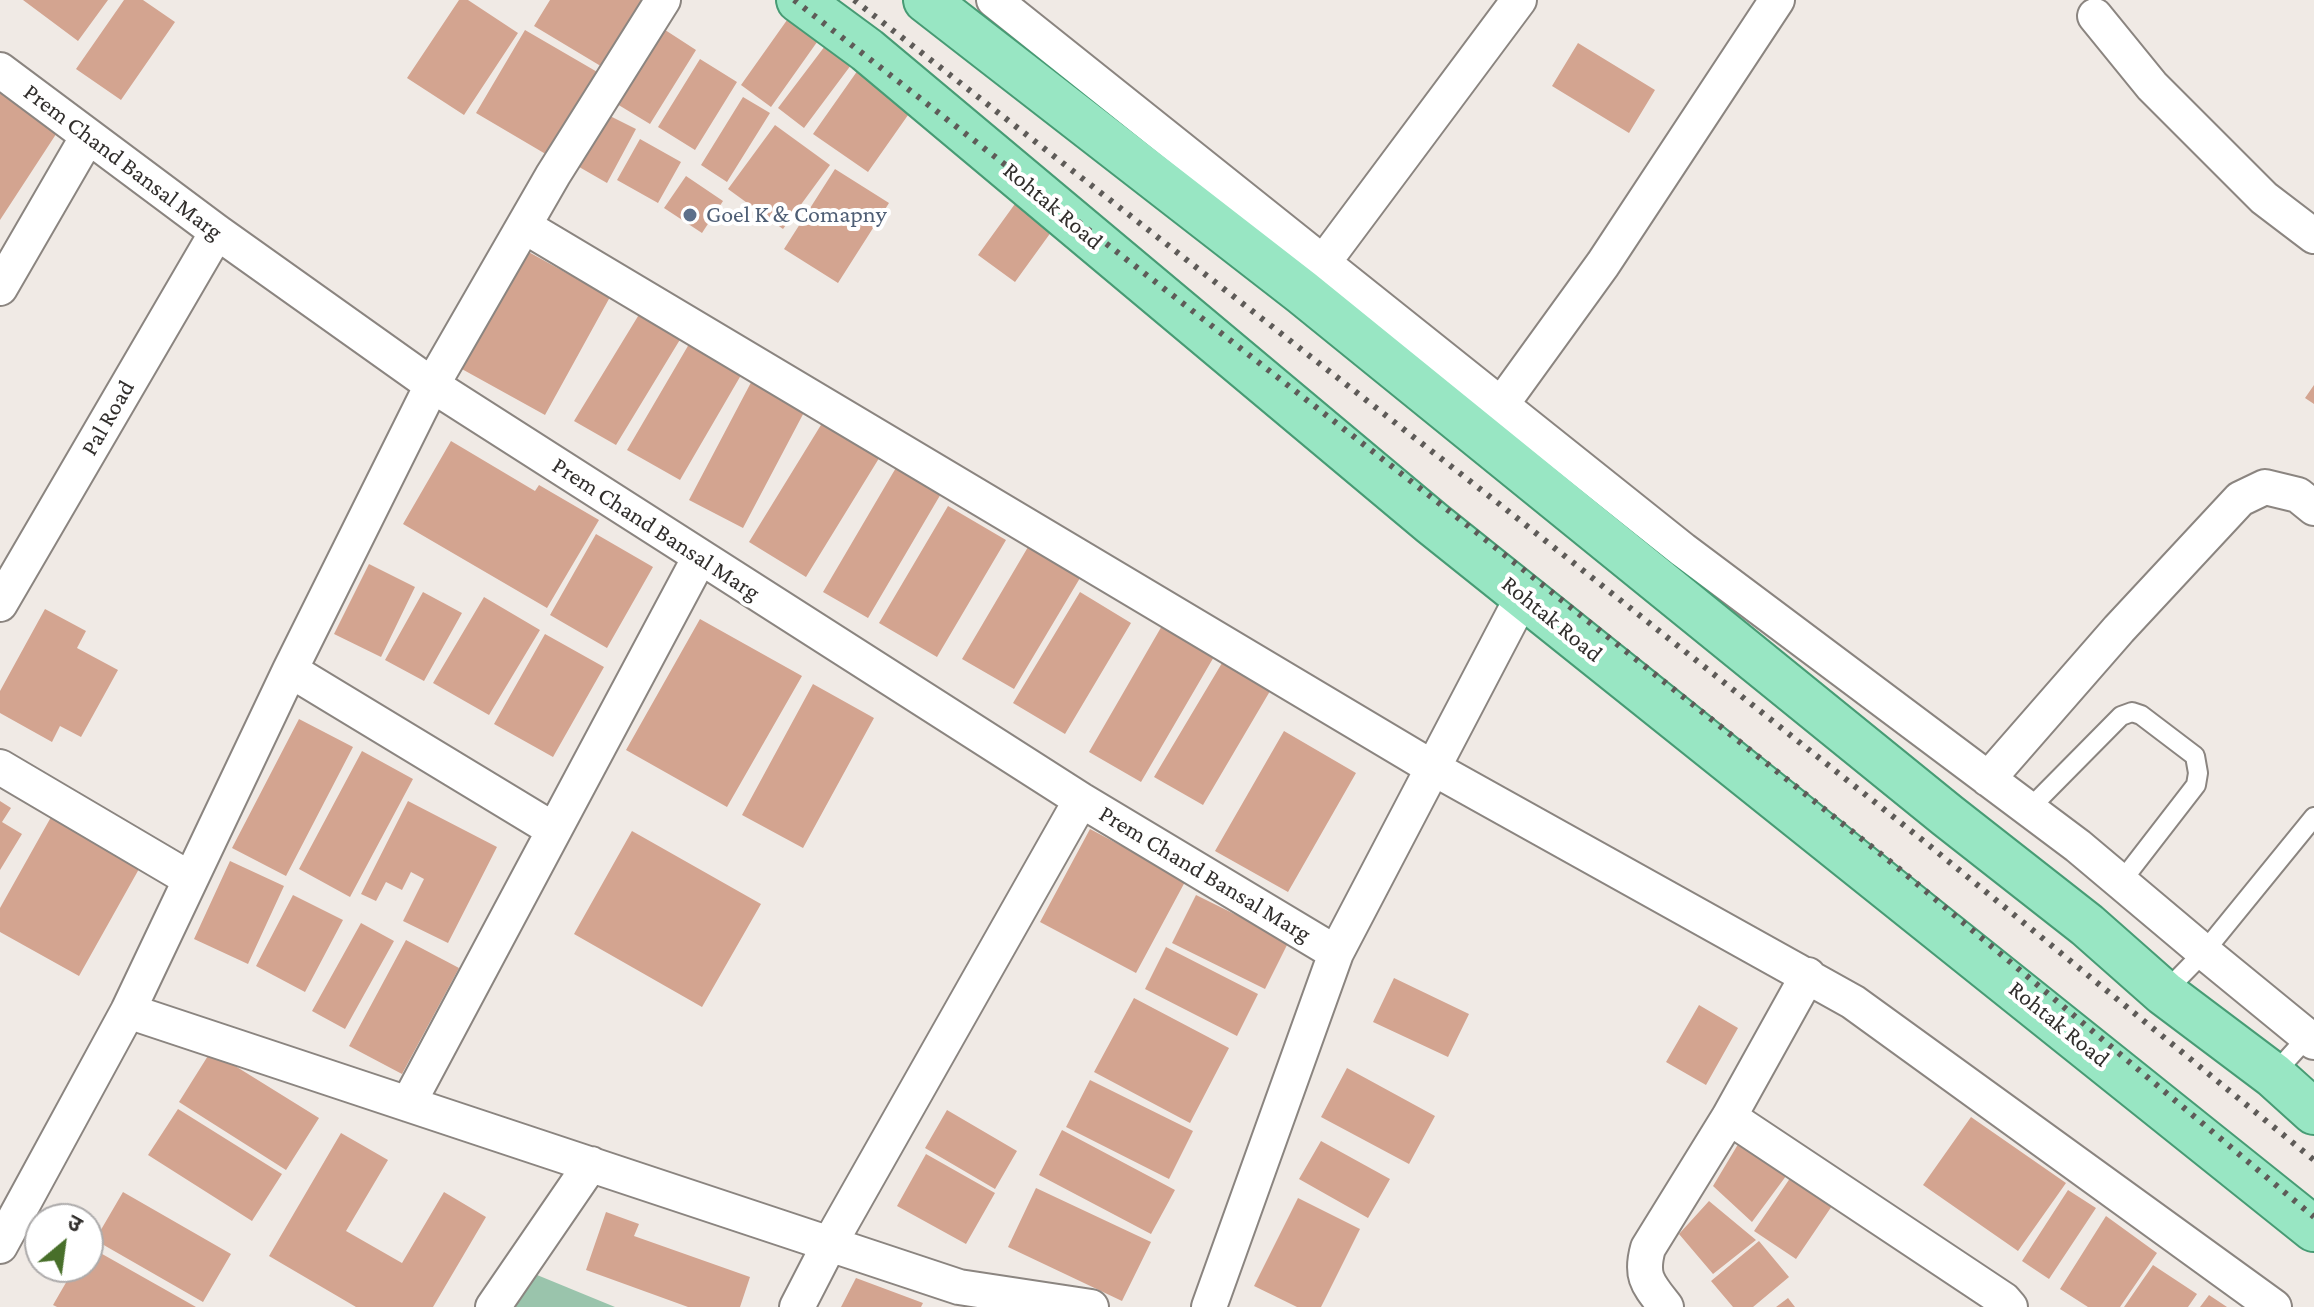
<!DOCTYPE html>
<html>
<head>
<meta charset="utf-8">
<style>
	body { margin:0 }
	#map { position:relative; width:2314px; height:1307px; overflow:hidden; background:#f0eae5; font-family:"Crimson Pro","Noto Sans Devanagari",serif }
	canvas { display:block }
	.north { position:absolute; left:24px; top:1203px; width:80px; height:80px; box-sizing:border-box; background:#fff; border:2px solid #adabab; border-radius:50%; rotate:29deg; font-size:22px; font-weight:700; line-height:32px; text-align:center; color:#312e2c }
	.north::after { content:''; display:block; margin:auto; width:28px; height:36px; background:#486f2a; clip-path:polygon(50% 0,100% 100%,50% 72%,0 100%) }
</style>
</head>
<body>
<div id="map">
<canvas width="2314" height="1307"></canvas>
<div class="north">उ</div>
</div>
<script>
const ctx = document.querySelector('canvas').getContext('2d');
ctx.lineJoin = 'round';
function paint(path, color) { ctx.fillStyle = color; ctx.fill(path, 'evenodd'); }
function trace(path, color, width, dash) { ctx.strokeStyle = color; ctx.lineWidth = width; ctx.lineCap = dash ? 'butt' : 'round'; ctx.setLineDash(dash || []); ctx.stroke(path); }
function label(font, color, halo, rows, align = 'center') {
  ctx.font = font + ' "Crimson Pro",serif'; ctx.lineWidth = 8; ctx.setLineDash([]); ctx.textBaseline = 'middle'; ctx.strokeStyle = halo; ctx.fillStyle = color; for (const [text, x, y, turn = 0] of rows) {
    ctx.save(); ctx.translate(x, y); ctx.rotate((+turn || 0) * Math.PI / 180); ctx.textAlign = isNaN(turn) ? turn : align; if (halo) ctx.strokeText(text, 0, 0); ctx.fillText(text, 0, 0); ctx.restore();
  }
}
paint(new Path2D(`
	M520 1268 615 1307H493Z`), '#9ac4ac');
paint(new Path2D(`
	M23 0H108L78 41Z
	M124 0H143L175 22 121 100 76 69Z
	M459 0H468L518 33 464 115 407 78Z
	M550 0H652L609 71 534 26Z
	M792 13 822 35 771 107 741 85Z
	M659 26 696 50 650 124 612 101Z
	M525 30 599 73 549 156 476 113Z
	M828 42 854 61 804 128 778 108Z
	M1578 43 1655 90 1629 133 1552 86Z
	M700 59 737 82 695 150 658 127Z
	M865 60 920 98 868 172 813 134Z
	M0 84 62 125 0 220Z
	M743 97 770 113 727 182 701 165Z
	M602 112 636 129 607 183 574 164Z
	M775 125 830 165 783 229 728 189Z
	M640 139 681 162 658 203 617 180Z
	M835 169 889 203 838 283 784 249Z
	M686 176 723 201 702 233 664 208Z
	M1025 190 1062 217 1015 282 978 255Z
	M525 250 610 297 545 415 460 368Z
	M643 308 684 333 616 445 574 421Z
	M692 339 744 370 680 480 627 450Z
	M756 373 810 401 743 528 689 500Z
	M2314 385V404L2305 398Z
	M824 420 881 455 806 577 749 542Z
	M451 441 535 491 539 485 599 520 547 608 403 524Z
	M897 466 942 492 868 618 823 592Z
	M948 506 1006 540 937 657 879 623Z
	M596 534 653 567 607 648 550 615Z
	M1028 547 1080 578 1014 689 962 659Z
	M369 564 415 587 381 657 334 634Z
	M423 592 462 613 424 681 385 660Z
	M1080 592 1131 623 1065 734 1013 703Z
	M484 597 540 630 489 715 433 683Z
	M45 609 86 631 77 648 118 670 81 737 60 726 52 742 0 713V691Z
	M700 619 802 676 727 807 626 750Z
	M1163 624 1215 655 1141 782 1089 752Z
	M545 634 604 667 553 757 494 724Z
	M1225 658 1273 686 1203 805 1154 777Z
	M813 684 874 718 803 848 742 815Z
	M299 719 353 747 286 876 232 848Z
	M1284 731 1356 773 1288 892 1215 851Z
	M362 751 413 779 350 897 299 869Z
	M0 801 11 808 2 822 22 834 0 870Z
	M408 801 497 847 448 943 403 921 424 879 411 872 402 890 386 882 376 901 361 894Z
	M55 810 144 860 79 976 0 932V908Z
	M1090 829 1186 880 1136 973 1040 922Z
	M632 831 761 904 702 1007 574 934Z
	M230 861 284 886 248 964 194 939Z
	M293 895 343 920 305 992 256 966Z
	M1196 895 1289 941 1265 989 1172 943Z
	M361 923 394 941 345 1029 312 1011Z
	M406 940 459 968 402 1074 349 1046Z
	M1166 947 1258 994 1237 1036 1145 989Z
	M1394 978 1469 1014 1448 1057 1373 1022Z
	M1134 998 1229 1048 1190 1123 1094 1072Z
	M1699 1005 1738 1028 1706 1085 1666 1062Z
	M211 1051 319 1118 286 1170 179 1102Z
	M1347 1068 1435 1116 1409 1164 1321 1117Z
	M1090 1080 1193 1131 1169 1179 1066 1127Z
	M178 1109 282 1174 252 1221 148 1155Z
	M947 1110 1017 1151 995 1189 925 1148Z
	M1971 1117 2066 1183 2018 1251 1923 1185Z
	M1062 1130 1175 1190 1151 1234 1039 1175Z
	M341 1133 388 1160 346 1231 402 1263 444 1192 486 1217 433 1307H356L269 1256Z
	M1321 1141 1390 1179 1368 1218 1299 1179Z
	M1740 1141 1789 1172 1752 1222 1713 1186Z
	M926 1154 995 1193 966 1244 897 1206Z
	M1795 1171 1836 1200 1796 1259 1754 1231Z
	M1036 1188 1151 1242 1122 1301 1008 1247Z
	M2068 1190 2096 1208 2049 1279 2022 1261Z
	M123 1192 231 1254 203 1302 95 1240Z
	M1298 1198 1360 1229 1321 1307H1297L1254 1286Z
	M1709 1201 1756 1240 1713 1274 1679 1234Z
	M606 1212 639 1224 634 1236 750 1277 740 1307H688L586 1270Z
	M2106 1216 2157 1253 2120 1307H2088L2060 1289Z
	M1759 1241 1789 1277 1753 1307H1733L1711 1281Z
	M88 1246 196 1307H57L53 1305 75 1267H88Z
	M2153 1265 2197 1294 2188 1307H2124Z
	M856 1278 923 1303 921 1307H841Z
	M2209 1295 2227 1307H2200Z
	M1788 1298 1795 1307H1776Z`), '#d3a490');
const lane = new Path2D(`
	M2029 809 2121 716 2132 712 2141 715 2195 756 2198 773 2196 785 2121 882
	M2164 993 2204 952 2314 817
	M2273 1075 2312 1032`);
const street = new Path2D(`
	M994 0 1683 550 2078 846 2204 952 2314 1042
	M2095 16 2152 86 2264 198 2314 236
	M0 70 217 232 432 385 1081 800 1336 953
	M524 226 1433 768 1853 1002 2274 1307
	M1311 279 1519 0
	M0 288 88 136
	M1501 405 1603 264 1777 0
	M0 604 217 232
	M290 670 554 830
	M0 767 190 879
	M1988 779 2119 629 2240 499 2265 487 2298 495 2314 508
	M128 1011 959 1287 1091 1307
	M408 1104 700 557
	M1729 1117 2004 1300 2010 1307
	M0 1246 128 1011 290 670 432 385 553 175 663 0
	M493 1307 591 1164
	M797 1307 830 1243 1081 800
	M1209 1307 1336 953 1523 596
	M1666 1307C1648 1284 1640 1277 1648 1248L1729 1117 1808 975`);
const primary = new Path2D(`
	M799 0 867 50 1432 523 2314 1229
	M926 0 1302 292 1948 816 2087 925 2164 993 2273 1075 2314 1112`);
trace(lane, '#8b8580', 22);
trace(street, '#8b8580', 38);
trace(primary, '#479b74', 48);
trace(lane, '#fff', 18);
trace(street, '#fff', 34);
trace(primary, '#98e6c3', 44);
trace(new Path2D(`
	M794 0 1476 532 1897 867 2314 1217
	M854 0 1498 503 1920 838 2314 1160`), '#5e5b58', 6, [4, 8]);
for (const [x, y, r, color] of [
	[690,215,8,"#5c6f8a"]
]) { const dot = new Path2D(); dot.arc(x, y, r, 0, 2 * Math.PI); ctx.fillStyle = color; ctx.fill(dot); trace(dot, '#fff', 3); }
label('24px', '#312e2c', '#fff', [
	["Prem Chand Bansal Marg",123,162,37],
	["Rohtak Road",1053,206,40],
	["Pal Road",108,418,-60],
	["Prem Chand Bansal Marg",656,529,33],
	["Rohtak Road",1552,619,39],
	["Prem Chand Bansal Marg",1205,874,31],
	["Rohtak Road",2059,1024,39]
]);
label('24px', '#4e5e75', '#fff', [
	["Goel K & Comapny",706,215]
], 'left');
</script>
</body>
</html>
